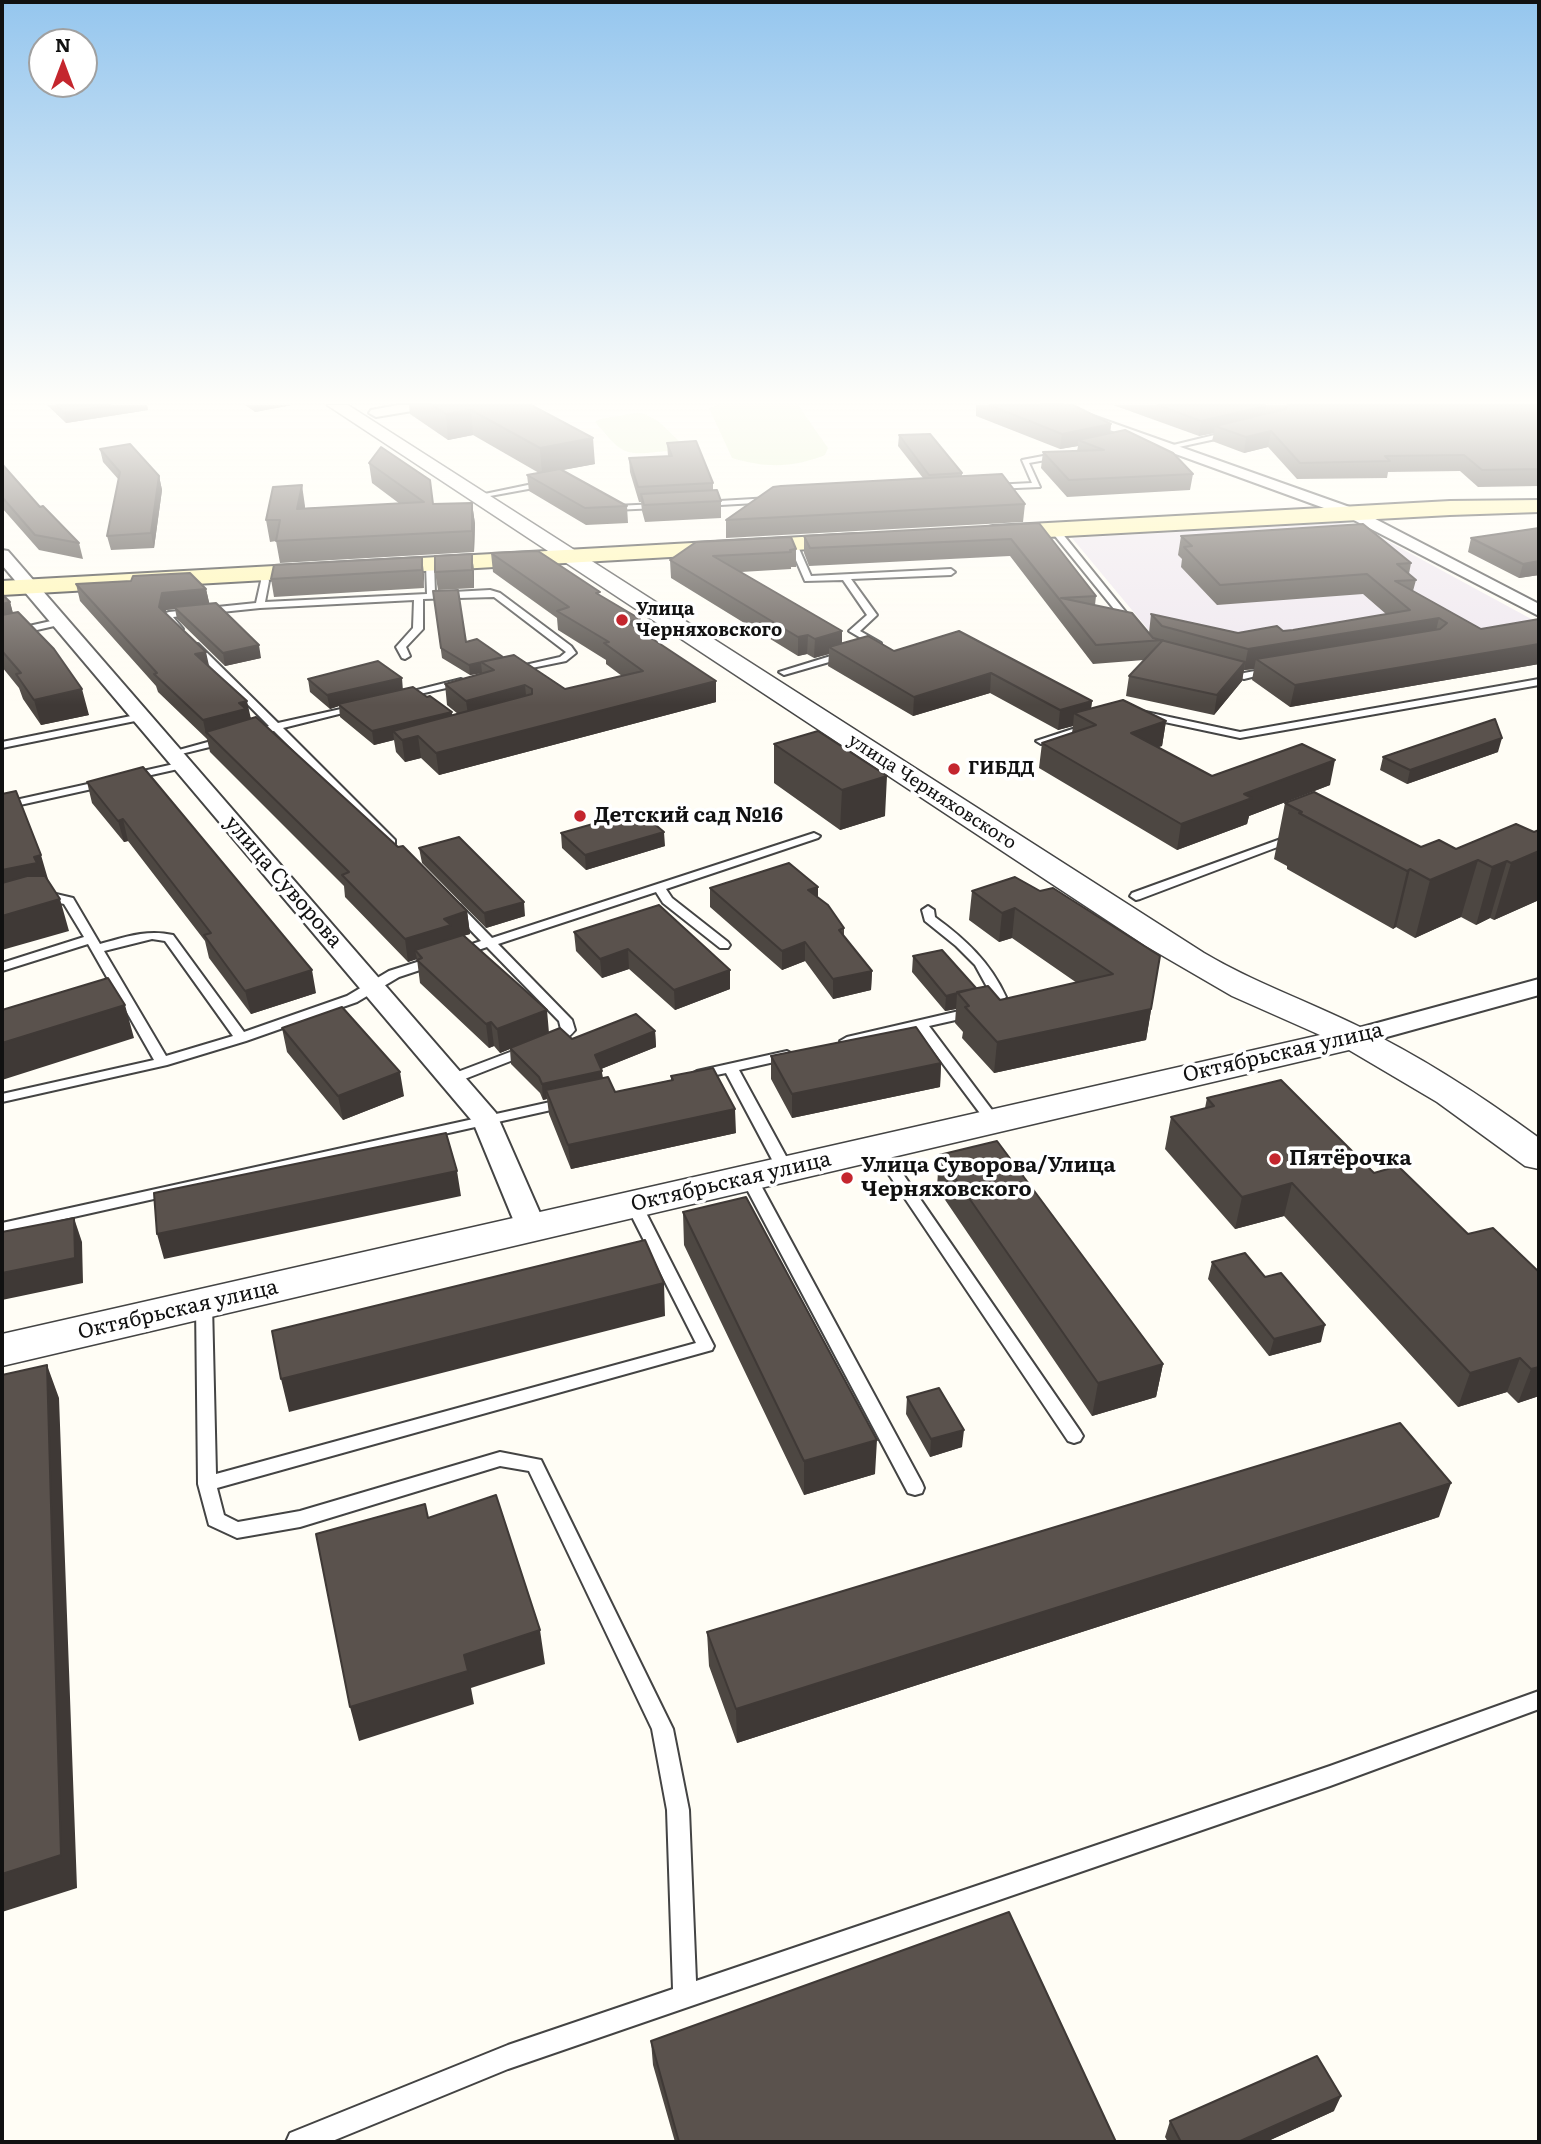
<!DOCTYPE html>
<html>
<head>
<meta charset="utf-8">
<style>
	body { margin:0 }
	#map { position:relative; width:1541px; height:2144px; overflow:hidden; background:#fffdf5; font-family:Literata,serif }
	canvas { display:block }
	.frame { position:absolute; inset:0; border:4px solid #111; pointer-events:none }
	.north { position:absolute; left:28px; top:28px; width:70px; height:70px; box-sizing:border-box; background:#fff; border:2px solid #a0a0a0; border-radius:50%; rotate:0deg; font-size:19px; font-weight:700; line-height:28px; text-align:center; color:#111 }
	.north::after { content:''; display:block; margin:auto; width:24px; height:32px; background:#c4262e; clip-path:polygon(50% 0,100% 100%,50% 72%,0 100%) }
</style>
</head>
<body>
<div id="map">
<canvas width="1541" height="2144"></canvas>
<div class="frame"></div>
<div class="north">N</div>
</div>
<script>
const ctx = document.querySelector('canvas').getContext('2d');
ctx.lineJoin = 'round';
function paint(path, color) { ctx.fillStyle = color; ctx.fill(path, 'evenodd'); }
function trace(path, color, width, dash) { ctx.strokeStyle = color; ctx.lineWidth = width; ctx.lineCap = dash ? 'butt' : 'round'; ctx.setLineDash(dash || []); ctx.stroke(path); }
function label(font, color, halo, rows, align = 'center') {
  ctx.font = font + ' Literata,serif'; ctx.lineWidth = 7; ctx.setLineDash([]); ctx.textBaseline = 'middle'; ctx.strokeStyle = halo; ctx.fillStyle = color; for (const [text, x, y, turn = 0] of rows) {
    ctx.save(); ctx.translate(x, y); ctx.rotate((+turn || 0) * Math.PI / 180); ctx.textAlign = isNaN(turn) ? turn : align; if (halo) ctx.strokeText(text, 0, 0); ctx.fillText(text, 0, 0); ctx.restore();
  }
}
paint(new Path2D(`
	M1341 523 1358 525 1535 621 1434 637 1166 651 1072 538Z`), '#eee6ef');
paint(new Path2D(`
	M719 405H798L828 448 825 455C793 468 765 468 732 458L709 408Z
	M636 413C656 414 668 431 682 444 674 451 667 451 656 452 619 457 618 447 595 422L600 419Z`), '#e6f2cf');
const service = new Path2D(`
	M1231 431 1234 435 1165 450 1161 448Z
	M1059 453 1063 455 1062 457 1029 463 1040 487 993 489 989 487 993 485 1032 483 1022 460Z
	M547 481 551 483 550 485 479 498 475 496Z
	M770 498H773V502L703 506 699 504 703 502Z
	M609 503 615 506 658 504 662 506 658 508 613 510 605 505Z
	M1051 527H1057L1133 621V625H1127L1051 531Z
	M790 542 797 544 811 576 951 569 955 572 951 575 851 579 877 615 860 631 881 643V647L878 648 849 631 867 615 843 580 805 581 789 544Z
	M430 561 434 564 435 593 490 590 500 593 571 646 576 653 566 661 512 672V668L560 657 566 652 494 597 423 599V629L406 647 410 656 405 659 402 658 396 647 413 628 414 600 260 608 173 617 183 629 178 632 163 620 166 613 169 612 256 603 261 581 259 574 263 571 267 574 269 581 265 602 427 594 426 564Z
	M60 619 63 620V624L2 638V632Z
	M192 644H198L278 723 359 705V709L283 728 395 840V844H387L274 731 249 735V731L269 726 192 648Z
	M847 651 850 652V656L784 675 779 672Z
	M1226 668 1244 673 1271 668 1276 671 1244 679 1223 673 1221 671Z
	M461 679 466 682 464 684 402 698 397 695Z
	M1539 679V685L1240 738 1141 717 1136 714 1141 711 1240 732Z
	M141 714 145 715V719L2 748V742Z
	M1088 724 1092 725V729L1041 744 1036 741Z
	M226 737 230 738V742L173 756 168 753Z
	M183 762 188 765 187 767 129 780 124 777 125 775Z
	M106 780 111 783 110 785 2 809V803Z
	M814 833 820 836 818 838 666 889 672 898 728 942 730 945 728 948H720L663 903 656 892 498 944 572 1020 575 1030C568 1039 559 1043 548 1046L541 1042 561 1029 559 1021 487 947 458 957 452 953 454 950 481 941 452 911 450 908 452 905H460L492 938Z
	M1292 835 1298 838 1296 840 1140 899 1136 900 1130 896 1132 893Z
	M56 894 73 898 100 944C125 937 147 929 173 935L244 1032 347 996 389 971 436 956 442 960 441 963 399 977 357 1002 246 1041 167 1065 2 1102V1094L154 1060 88 944 2 971V963L84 937 64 904C55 901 41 906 34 900L36 897ZM152 939 165 941 233 1036 166 1056 104 951Z
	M928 906 934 910 935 917C965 939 990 962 1006 997L991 1012 929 1026 998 1118 1000 1121 998 1124H988L917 1029 847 1045 840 1041 847 1037 981 1006 992 996 975 965 956 946 925 921 922 910Z
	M526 1046 531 1047 533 1050 531 1053 457 1082H447L445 1079 447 1076Z
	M787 1051 794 1055 792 1058 739 1070 793 1169 785 1174 777 1169 726 1073 697 1079 690 1075 697 1071Z
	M564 1099 569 1100 571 1103 569 1106 2 1233V1223Z
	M878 1143 883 1145 1080 1431 1083 1436 1080 1441 1074 1443 1068 1441 871 1148Z
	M749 1173 757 1178 922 1483 924 1488 922 1493 915 1495 908 1493 741 1178Z
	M634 1200 639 1201 642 1205 714 1346 712 1350 217 1488 224 1515 238 1522 300 1511 500 1452 541 1460 673 1729 689 1810 696 1981 1330 1766 1539 1691V1709L1330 1786 508 2069 330 2142H286L290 2133 508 2045 673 1989 667 1810 652 1729 529 1471 500 1466 300 1527 237 1538 209 1525 198 1484 196 1304 198 1300H210L212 1304 216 1474 696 1343 626 1205 629 1201Z`);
const minor = new Path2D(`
	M398 405H431L424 409 376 417 369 413 371 410Z
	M1041 405H1062L1358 510 1539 604V616L1346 516Z
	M2 550 8 551 496 1113 547 1229 542 1236 531 1240 520 1236 473 1122 2 565Z
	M1539 979V995L1354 1046 1344 1044 1340 1038 1344 1032Z`);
const tertiary = new Path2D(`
	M327 405H348L1204 953C1253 982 1307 1001 1358 1026 1422 1057 1482 1096 1539 1138V1169L1525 1166 1437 1102 1349 1050 2 1366V1334L1320 1035 1232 996 1146 946Z`);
const secondary = new Path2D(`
	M1539 500V512L1450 515 993 540 985 538 982 533 985 528 993 526 1450 501Z
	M856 534 864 536 867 541 864 546 2 595V581Z`);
trace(service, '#444', 4);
trace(minor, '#444', 4);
trace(tertiary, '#444', 3);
trace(secondary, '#333', 4);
paint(service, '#fff');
paint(minor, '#fff');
paint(tertiary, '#fff');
paint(secondary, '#fff6b0');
paint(new Path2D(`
	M47 405H147L148 410 66 423Z
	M245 405H292L255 412Z
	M409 405H536L532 406 595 464 562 470 627 506 628 523 586 525 529 491 527 475 539 473 473 435 448 440 410 414Z
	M976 405H1073L1111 424 1110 434 1193 474 1190 490 1067 497 1041 468 1043 452 1077 451 1078 446 1060 449 976 416Z
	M1113 405H1539V486L1478 487 1460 471 1388 472 1387 478 1297 479 1268 447 1244 453 1212 441 1214 433 1199 436Z
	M899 435 962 473V476L1025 504 1023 522 726 538V520L923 478 898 446Z
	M667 443 713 483V491L721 501V518L645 522 642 511 641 502H639L630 472 629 458 668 456Z
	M100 449 159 476 162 490 154 548 111 550 107 536 119 480 103 462Z
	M2 455 4 465H2L40 507 79 543 83 559 39 550 2 508Z
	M369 463 433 504 472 503 475 524 474 552 280 563 276 541 270 542 266 520 305 506V508L400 504 372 483Z
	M1039 523 1096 596 1095 605 1149 633 1151 614 1238 633 1293 630 1386 614 1363 594 1217 605 1181 567 1182 559 1178 555 1181 536 1411 563 1409 574 1416 580 1413 591 1481 629 1539 619V664L1290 707 1252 680 1254 669 1244 670 1242 681 1214 715 1126 696 1129 676 1144 660 1093 664 1010 556 809 566 804 553V536Z
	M1539 528V575L1519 578 1468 552 1471 538Z
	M796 549V567H791V569L741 572 842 643 894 651 959 631 1092 701 1091 709 1166 721 1162 746 1158 747 1212 776 1330 785 1249 816 1247 824 1177 850 1039 768 1042 743 1072 733 1073 726 1058 730 990 693 913 716 828 666 829 654 814 658 807 654 798 656 671 578 670 560Z
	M491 553 600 595 640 631 716 702 439 775 421 758 405 762 396 752 394 740 374 745 340 717 339 706 330 709 310 692 308 679 403 689 427 697 452 712V715L458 714 447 705 445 684 482 673 470 675 442 658 433 591 466 642 503 657 565 689 622 676 606 664V660L558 630 557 618 493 572Z
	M472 554 474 572V588L438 590 435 572Z
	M422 557 424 588 274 597 271 579Z
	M76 584 206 589 209 603 261 658 225 666 177 619 175 609 166 610 165 612 251 718 467 911 470 934 463 936 549 1033 572 1039 655 1031 656 1047 601 1069 603 1078 615 1092 671 1080V1076L736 1133 571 1169 549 1114 547 1099 543 1100 540 1093 511 1064 510 1049 500 1053 494 1046 489 1048 420 983 417 959 408 962 345 897 344 886 210 752 207 739 158 692 156 686 80 601Z
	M2 594 10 602 13 613 89 715 41 725 23 699 19 688 2 667Z
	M774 744 885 816 840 830 774 783Z
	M1498 752 1407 784 1380 770 1383 757Z
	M87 782 316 993 251 1014 209 958 205 941 128 841 124 842 92 803Z
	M1285 803 1421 847 1456 849 1534 832 1539 830V900L1494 920 1490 918 1476 925 1461 917 1415 938 1396 927 1393 929 1287 869V866L1274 859Z
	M561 833 665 846 586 870 562 848Z
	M419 848 525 916 486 928 422 863Z
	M818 887V897L844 928V936L872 971 871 990 833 999 805 961 782 970 710 907V888Z
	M972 891 1160 956 1146 1040 994 1073 962 1038 963 1032 955 1023 956 1009 945 1011 912 972 913 956 1000 1000 1077 983 1012 938 999 942 969 920Z
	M574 932 730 970V989L675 1010 629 969 602 978 576 951Z
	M282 1028 404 1096 343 1120 287 1052Z
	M771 1056 941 1063 940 1087 792 1118 771 1079Z
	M1207 1098 1374 1173 1468 1234 1493 1228 1539 1396 1518 1403 1507 1392 1458 1407 1284 1216 1235 1229 1165 1149 1171 1117 1205 1108Z
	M939 1155 1163 1364 1156 1397 1092 1416 937 1188Z
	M683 1212 875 1474 804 1495 684 1245Z
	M1212 1262 1321 1342 1269 1356 1208 1279Z
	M907 1397 962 1447 930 1457 906 1414Z
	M1439 1517 737 1743 709 1666 707 1632Z
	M651 2041 1116 2142H675L653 2065Z
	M1334 2111 1266 2142H1168L1165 2137 1170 2121Z`), '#4d4742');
paint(new Path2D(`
	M111 405H147L148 410 66 423 64 413Z
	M254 405H292L255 412Z
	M1266 406 1263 421 1215 426 1214 433 1199 436 1201 421Z
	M471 410 473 435 448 440 446 414Z
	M1111 424 1109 439 1078 440V446L1060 449 1062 434Z
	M1271 431 1268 447 1244 453 1246 437Z
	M593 438 595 464 542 474 540 448Z
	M159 476 162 490 154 548 151 533Z
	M302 485 305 506 301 530 297 509Z
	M472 503 475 524 474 552 472 531Z
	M472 554 474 572V588L472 570Z
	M422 557 424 574V588L422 570Z
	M1539 561V575L1519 578 1523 564Z
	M206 589 210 606 174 607 175 609 166 610 163 624 159 607 162 593Z
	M10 602 16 626 2 630V604Z
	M1439 618 1434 639 1256 659 1254 669 1244 670 1248 649Z
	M640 619 641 638 627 622Z
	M842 631V650L829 647V654L814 658 815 639Z
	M808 635 807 654 798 656V637Z
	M1539 644V664L1290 707 1295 685Z
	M259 645 261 658 225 666 223 653Z
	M206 652 210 670 195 654Z
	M503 657 481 662 482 673 470 675 469 665Z
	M1245 662 1242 681 1214 715 1217 695Z
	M991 673 990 693 913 716 914 697Z
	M402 678 403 691 338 704 339 706 330 709 327 695Z
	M716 681V702L439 775 436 753Z
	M525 685 527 706 469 722 466 701Z
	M82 689 89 715 41 725 34 700Z
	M247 701 251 719 206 732 207 739 203 720 239 703Z
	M1092 701 1089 721 1074 713 1073 726 1058 730 1060 710Z
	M452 712 453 726 393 731 394 740 374 745 372 731Z
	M1166 721 1162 746 1127 758 1131 733Z
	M418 736 421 758 405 762 402 740Z
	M1502 738 1498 752 1407 784 1410 770Z
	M1335 760 1330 785 1249 816 1247 824 1177 850 1181 824 1244 794Z
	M887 776 885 816 840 830 842 790Z
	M123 819 128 841 124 842 118 821Z
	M664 832 665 846 586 870 585 855Z
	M1539 851V900L1494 920 1511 863Z
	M41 855 50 886 2 903V870L34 857Z
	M1478 860 1461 917 1415 938 1430 880Z
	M1507 861 1490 918 1476 925 1492 867Z
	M1410 869 1396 927 1393 929 1407 871Z
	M818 887V905L808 890Z
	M60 899 69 931 2 950V916Z
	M524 902 525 916 486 928 484 913Z
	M1015 908 1012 938 999 942 1002 913Z
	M467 911 470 934 415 950 417 959 408 962 405 939 444 919Z
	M805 942V961L782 970V951Z
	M628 949 629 969 602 978 600 959Z
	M1160 956 1146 1040 994 1073 997 1042Z
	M312 970 316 993 251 1014 245 991Z
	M730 970V989L675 1010 674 990Z
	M872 971 871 990 833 999V979Z
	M957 993 956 1009 945 1011 946 996Z
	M125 1005 134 1038 2 1080V1043Z
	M547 1010 549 1033 500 1053 497 1029Z
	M491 1022 494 1046 489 1048 486 1024Z
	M655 1031 656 1047 596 1071 595 1055Z
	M941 1063 940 1087 792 1118V1094Z
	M602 1071 603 1087 546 1090 547 1099 543 1100 542 1084Z
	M400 1072 404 1096 343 1120 338 1096Z
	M735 1109 736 1133 571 1169 568 1145Z
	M457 1171 461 1196 164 1259 157 1234Z
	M1292 1183 1284 1216 1235 1229 1242 1197Z
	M74 1218 82 1242 83 1283 2 1300V1273Z
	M664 1283 665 1316 289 1412 281 1379Z
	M1325 1325 1321 1342 1269 1356 1274 1339Z
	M1520 1358 1507 1392 1458 1407 1470 1373Z
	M1163 1364 1156 1397 1092 1416 1098 1383Z
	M47 1365 59 1398 77 1888 2 1912V1874Z
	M1539 1367V1396L1518 1403 1531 1369Z
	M964 1430 962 1447 930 1457 931 1439Z
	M877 1440 875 1474 804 1495V1461Z
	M1451 1483 1439 1517 737 1743 736 1709Z
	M540 1630 545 1664 471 1688 474 1704 359 1741 350 1707 464 1655Z
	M1341 2096 1334 2111 1266 2142H1238Z`), '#3f3936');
const building = new Path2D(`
	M56 405H111L64 413Z
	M432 405H531L593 438 540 448 471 410 446 414Z
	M989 405H1073L1111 424 1062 434Z
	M1158 405H1264L1266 406 1201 421Z
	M1287 405H1539V469L1482 470 1464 455 1385 456 1390 461 1300 463 1271 431 1246 437 1215 426 1286 409Z
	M1125 430 1173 453 1193 474 1069 480 1043 452 1104 450 1078 440Z
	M930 434 962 473 929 475 899 435Z
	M696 441 713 483 638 487 629 458 672 456 667 443Z
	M130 444 159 476 151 533 107 536 120 472 100 449Z
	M381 447 430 480 433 504 472 503V531L276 541 280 520H266L273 487 302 485 297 509 424 502 369 463Z
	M2 464 40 507 43 506 79 543 35 535 2 497Z
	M560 469 627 506 585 508 527 475Z
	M1002 474 1025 504 726 520 773 487 781 486Z
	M717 490 721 501 644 505 641 494Z
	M1039 523 1096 596 1061 598 1132 613 1153 638 1245 662 1217 695 1129 676 1163 640 1096 645 1011 539 810 548 804 536Z
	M1363 524 1411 563 1397 564 1416 580 1395 581 1481 629 1539 619V644L1295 685 1256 659 1440 629 1447 623 1439 618 1248 649 1162 626 1151 614 1238 633 1277 626 1283 631 1293 630 1410 610 1367 574 1220 585 1184 547 1192 546 1181 536Z
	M1539 528V561L1523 564 1471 538Z
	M791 537 796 549 790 550 791 552 713 556 842 631 815 639 808 635 798 637 670 560 696 542Z
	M538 551 600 592 596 593 640 619 627 622 716 681 436 753 418 736 402 740 393 731 532 694V689L525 685 466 701 445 684 494 670 481 662 514 655 565 689 643 671 604 643 609 642 557 611 569 607 491 553Z
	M472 554V570L435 572V556Z
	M422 557V570L271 579 274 565Z
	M190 573 206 589 162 593 159 607 206 652 195 654 247 701 239 703 246 709 203 720 154 674 157 673 76 584 131 581 133 576Z
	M458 590 466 642 477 639 503 657 469 665 441 648 433 591Z
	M2 594 10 602 2 604Z
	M216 603 259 645 223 653 174 607Z
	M18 612 54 649 82 689 34 700 16 674 21 673 2 651V615Z
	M959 631 1092 701 1060 710 991 673 914 697 829 647 868 636 894 651Z
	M378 661 402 678 327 695 308 679Z
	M413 687 427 697 430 696 452 712 372 731 338 704Z
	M1123 700 1166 721 1131 733 1212 776 1302 744 1335 760 1244 794 1252 798 1181 824 1042 743 1096 725 1074 713Z
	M256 717 398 847 403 846 467 911 444 919 451 925 405 939 342 875 349 872 206 732Z
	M1495 719 1502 738 1410 770 1383 757Z
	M818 731 887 776 842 790 774 744Z
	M143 767 312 970 245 991 204 935 211 933 123 819 118 821 87 782Z
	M16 791 41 855 34 857 37 863 2 870V794Z
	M1314 792 1421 847 1439 840 1456 849 1516 824 1534 832 1539 830V851L1511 863 1507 861 1492 867 1478 860 1430 880 1410 869 1407 871 1299 813 1302 812 1285 803Z
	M639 811 664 832 585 855 561 833Z
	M459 837 524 902 484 913 419 848Z
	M789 863 818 887 808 890 828 905 844 928 839 930 872 971 833 979 805 942 782 951 710 888Z
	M27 876H45L60 899 2 916V883Z
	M1015 877 1040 891 1053 888 1160 956 1151 1009 997 1042 965 1007 969 1006 957 992 988 986 1000 1000 1113 974 1015 908 1002 913 972 891Z
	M659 905 730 970 674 990 628 949 600 959 574 932Z
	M463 935 547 1010 497 1029 491 1022 486 1024 417 960 422 958 415 950Z
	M942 950 976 988 946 996 913 956Z
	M108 978 125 1005 2 1043V1010Z
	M342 1007 400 1072 338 1096 282 1028Z
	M636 1014 655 1031 595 1055 602 1071 542 1084 539 1077 510 1048 560 1028 572 1039Z
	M916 1027 941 1063 792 1094 771 1056Z
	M713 1068 735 1109 568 1145 546 1090 608 1077 615 1092 673 1080 671 1076Z
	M1281 1080 1374 1173 1398 1166 1468 1234 1493 1228 1539 1272V1367L1531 1369 1520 1358 1470 1373 1292 1183 1242 1197 1171 1117 1214 1106 1207 1098Z
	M446 1133 457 1171 157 1234 154 1193Z
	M997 1141 1163 1364 1098 1383 939 1155Z
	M746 1197 877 1440 804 1461 683 1212Z
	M74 1218 75 1258 2 1273V1232Z
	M645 1240 664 1283 281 1379 272 1331Z
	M1245 1253 1265 1277 1281 1273 1325 1325 1274 1339 1212 1262Z
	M47 1365 61 1855 2 1874V1375Z
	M939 1388 964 1430 931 1439 907 1397Z
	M1400 1423 1451 1483 736 1709 707 1632Z
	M496 1495 540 1630 464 1655 468 1671 350 1707 316 1534 425 1504 428 1518Z
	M1009 1912 1116 2142H679L651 2041Z
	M1317 2056 1341 2096 1238 2142H1181L1170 2121Z`);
paint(building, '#5a524d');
trace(building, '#3f3936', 2);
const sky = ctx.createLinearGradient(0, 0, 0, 705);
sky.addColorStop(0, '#95c6ee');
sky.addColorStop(0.57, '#fffefa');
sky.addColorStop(1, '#fffefa00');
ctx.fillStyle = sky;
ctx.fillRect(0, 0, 1541, 705);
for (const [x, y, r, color] of [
	[622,620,7,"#c4262e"],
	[954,769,7,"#c4262e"],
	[580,816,7,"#c4262e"],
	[1275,1159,7,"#c4262e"],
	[847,1178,7,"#c4262e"]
]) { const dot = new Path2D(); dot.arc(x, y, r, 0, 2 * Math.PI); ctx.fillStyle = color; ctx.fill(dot); trace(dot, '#fff', 2.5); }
label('bold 18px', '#111', '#fff', [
	["Улица",636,610],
	["Черняховского",636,631],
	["ГИБДД",968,769]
], 'left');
label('18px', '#111', '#fff', [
	["улица Черняховского",932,792,33]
]);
label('bold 21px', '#111', '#fff', [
	["Детский сад №16",594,816],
	["Пятёрочка",1289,1159],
	["Улица Суворова/Улица",861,1166],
	["Черняховского",861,1190]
], 'left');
label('21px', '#111', '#fff', [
	["улица Суворова",283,882,49],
	["Октябрьская улица",1283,1053,-13],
	["Октябрьская улица",731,1182,-13],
	["Октябрьская улица",178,1310,-13]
]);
</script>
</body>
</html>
